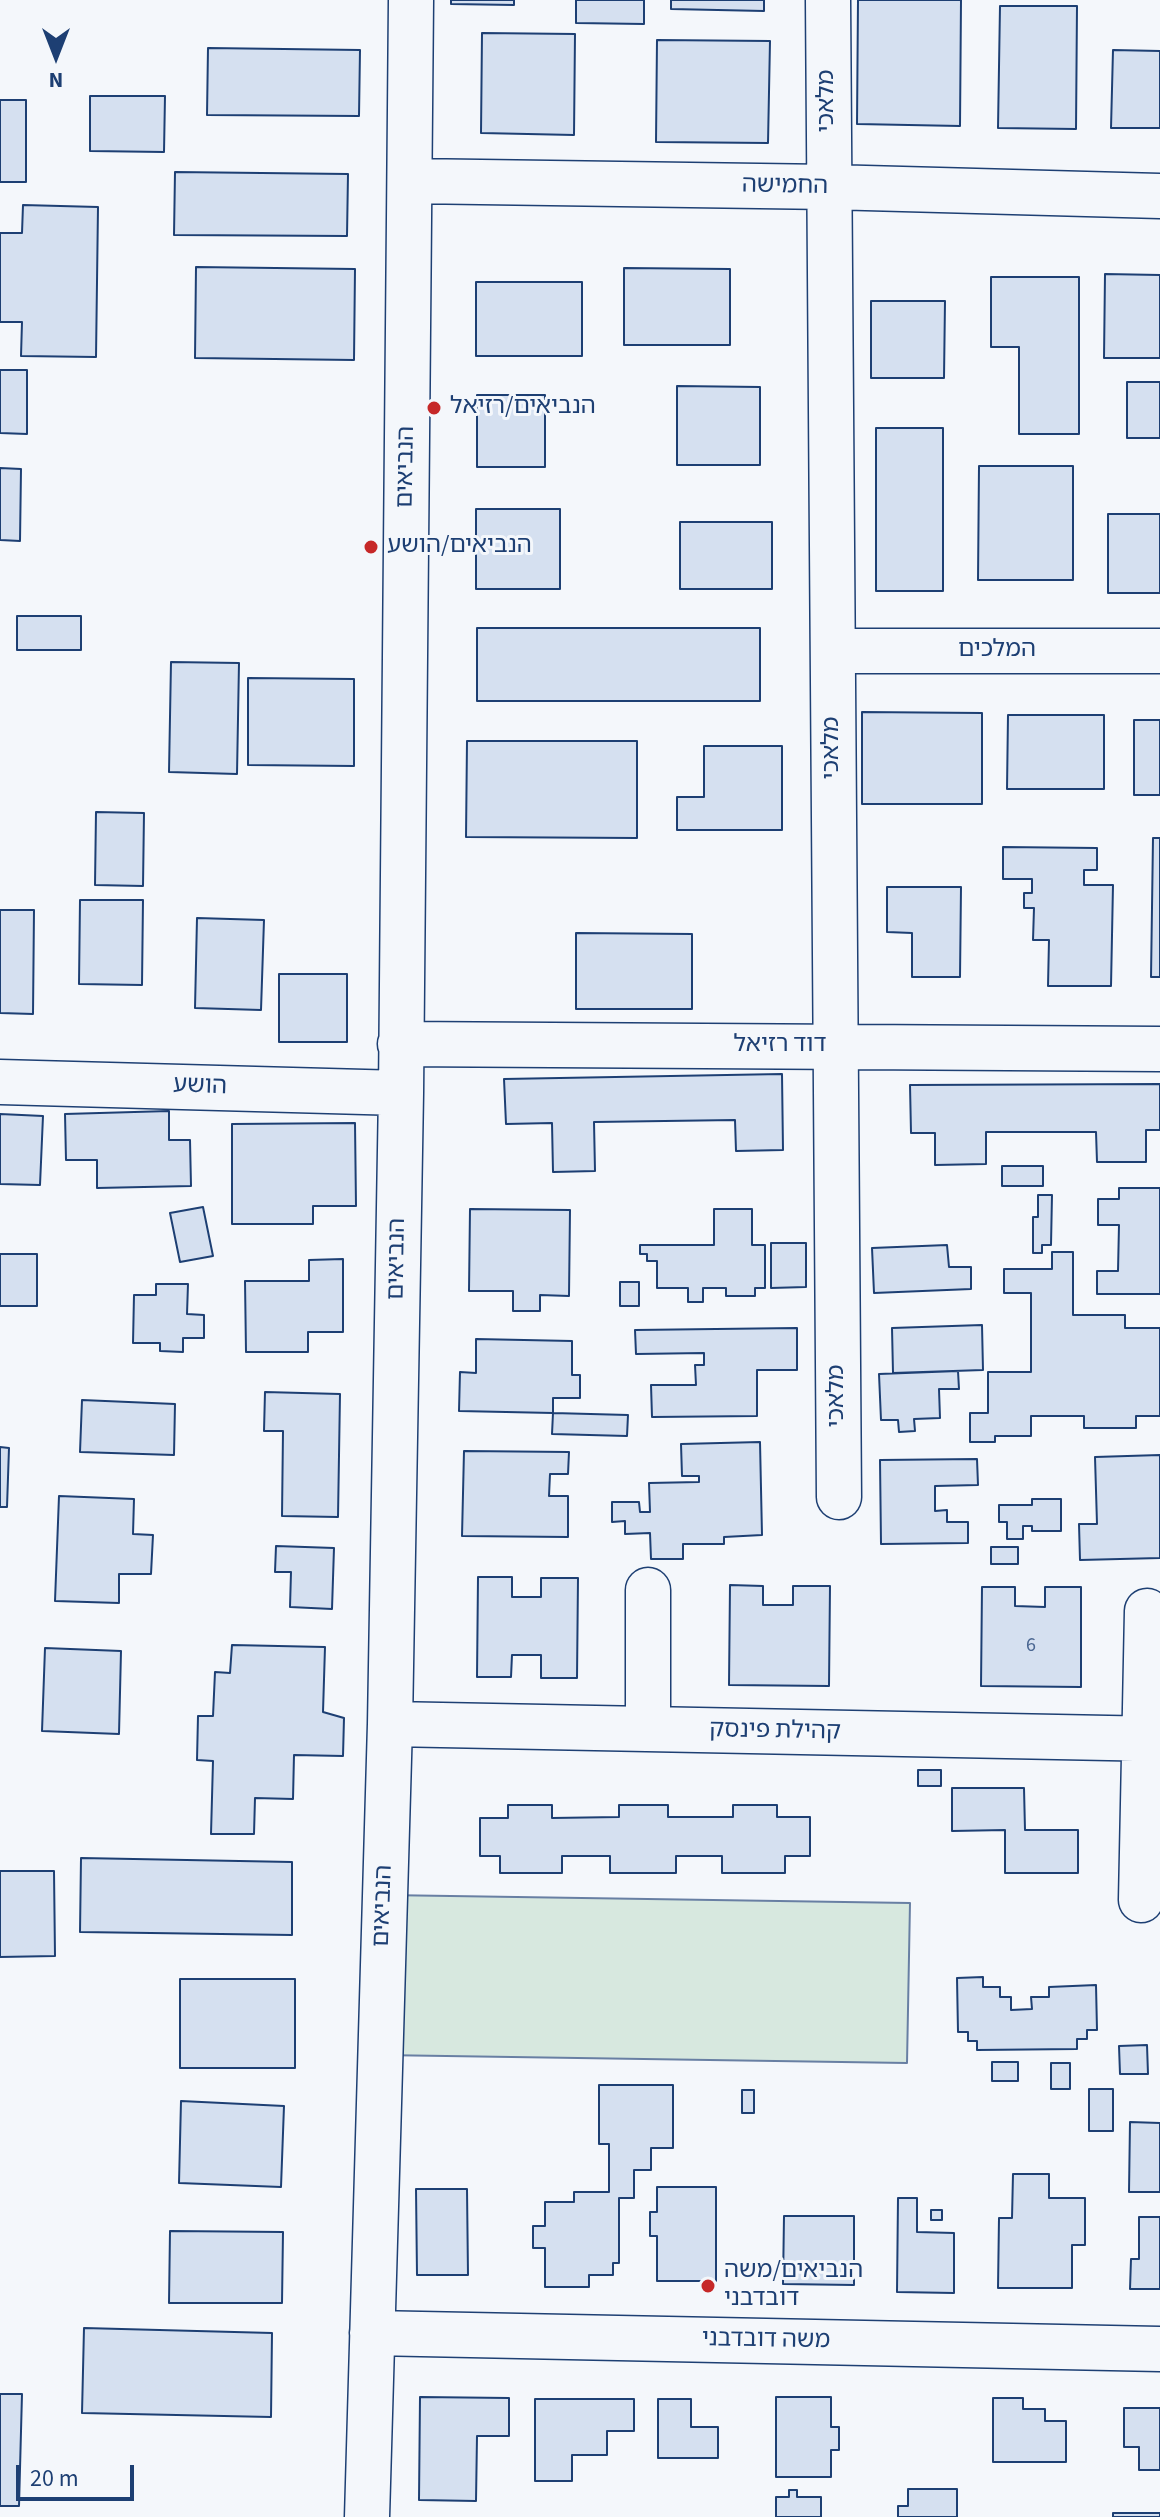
<!DOCTYPE html>
<html>
<head>
<meta charset="utf-8">
<style>
	body { margin:0 }
	#map { position:relative; width:1160px; height:2517px; overflow:hidden; background:#f4f7fb; font-family:"Source Sans 3",sans-serif }
	canvas { display:block }
	.north { position:absolute; left:16px; top:16px; width:80px; height:80px; -webkit-text-stroke:6px #f4f7fb; paint-order:stroke; rotate:180deg; font-size:22px; font-weight:700; line-height:32px; text-align:center; color:#1d3f73 }
	.north::after { content:''; display:block; margin:auto; width:28px; height:36px; background:#1d3f73; clip-path:polygon(50% 0,100% 100%,50% 72%,0 100%) }
	.scale { position:absolute; left:16px; top:2465px; width:118px; height:36px; box-sizing:border-box; border:4px solid #1d3f73; border-top:0; padding-left:10px; font-size:24px; line-height:28px; white-space:nowrap; color:#1d3f73; -webkit-text-stroke:6px #f4f7fb; paint-order:stroke }
</style>
</head>
<body>
<div id="map">
<canvas width="1160" height="2517"></canvas>
<div class="north">N</div>
<div class="scale">20 m</div>
</div>
<script>
const ctx = document.querySelector('canvas').getContext('2d');
ctx.lineJoin = 'round';
function paint(path, color) { ctx.fillStyle = color; ctx.fill(path, 'evenodd'); }
function trace(path, color, width, dash) { ctx.strokeStyle = color; ctx.lineWidth = width; ctx.lineCap = dash ? 'butt' : 'round'; ctx.setLineDash(dash || []); ctx.stroke(path); }
function label(font, color, halo, rows, align = 'center') {
  ctx.font = font + ' "Source Sans 3","Noto Sans Hebrew",sans-serif'; ctx.lineWidth = 6; ctx.setLineDash([]); ctx.textBaseline = 'middle'; ctx.strokeStyle = halo; ctx.fillStyle = color; for (const [text, x, y, turn = 0] of rows) {
    ctx.save(); ctx.translate(x, y); ctx.rotate((+turn || 0) * Math.PI / 180); ctx.textAlign = isNaN(turn) ? turn : align; if (halo) ctx.strokeText(text, 0, 0); ctx.fillText(text, 0, 0); ctx.restore();
  }
}
const green = new Path2D(`
	M385 1895 910 1903 907 2063 380 2055Z`);
paint(green, '#d7e8df');
trace(green, '#687fa3', 2);
const building = new Path2D(`
	M451 0H514V5L451 4Z
	M576 0H644V24L576 23Z
	M671 0H764V11L671 9Z
	M858 0H961L960 126 857 124Z
	M1000 6H1077L1076 129 998 128Z
	M482 33 575 34 574 135 481 133Z
	M657 40 770 41 768 143 656 142Z
	M208 48 360 50 359 116 207 115Z
	M1113 50 1160 51V128H1111Z
	M90 96H165L164 152 90 151Z
	M0 100H26V182H0Z
	M175 172 348 174 347 236 174 235Z
	M23 205 98 207 96 357 21 356 22 322H0V233H22Z
	M196 267 355 269 354 360 195 358Z
	M624 268 730 269V345H624Z
	M1105 274 1160 275V358H1104Z
	M991 277H1079V434H1019V347H991Z
	M476 282H582V356H476Z
	M871 301H945L944 378H871Z
	M0 370H27V434L0 433Z
	M1127 382H1160V438H1127Z
	M677 386 760 387V465H677Z
	M477 395H545V467H477Z
	M876 428H943V591H876Z
	M979 466H1073V580H978Z
	M0 468 21 469 20 541 0 540Z
	M476 509H560V589H476Z
	M1108 514H1160V593H1108Z
	M680 522H772V589H680Z
	M17 616H81V650H17Z
	M477 628H760V701H477Z
	M171 662 239 663 237 774 169 772Z
	M248 678 354 679V766L248 765Z
	M862 712 982 713V804H862Z
	M1008 715H1104V789H1007Z
	M1134 720H1160V795H1134Z
	M467 741H637V838L466 837Z
	M704 746H782V830H677V797H704Z
	M96 812 144 813 143 886 95 885Z
	M1153 838H1160V977H1151Z
	M1003 847 1097 848V870H1084V885H1113L1111 986H1048L1049 940H1033L1034 908H1024V893H1032V879H1003Z
	M887 887H961L960 977H912V933L887 932Z
	M80 900H143L142 985 79 984Z
	M0 910H34L33 1014 0 1013Z
	M197 918 264 920 261 1010 195 1008Z
	M576 933 692 934V1009H576Z
	M279 974H347V1042H279Z
	M782 1074 783 1150 736 1151 735 1120 594 1122 595 1171 553 1172 552 1123 506 1124 504 1079Z
	M1160 1084V1130H1146V1162H1097L1096 1132H986V1164L935 1165V1133H911L910 1085Z
	M169 1111V1140H190L191 1186 97 1188V1160H66L65 1114Z
	M0 1114 43 1116 40 1185 0 1184Z
	M355 1123 356 1206H313V1224H232V1124Z
	M1002 1166H1043V1186H1002Z
	M1119 1188H1160V1294H1097V1271H1118L1119 1225H1098V1199H1119Z
	M1038 1195H1052L1051 1245H1042V1253H1033V1217H1038Z
	M203 1207 213 1256 180 1262 170 1213Z
	M470 1209 570 1210 569 1296 540 1295V1311H513V1291H469Z
	M714 1209H752V1245H765V1288H755V1296H726V1288H703V1302H688V1288H657V1261H647V1254H640V1245H714Z
	M771 1243H806V1287L771 1288Z
	M947 1245 949 1267H971V1289L874 1293 872 1248Z
	M1052 1252H1073V1315H1125V1328H1160V1416H1136V1428H1084V1416H1031V1436H995V1442H970V1413H988V1372H1031V1293H1004V1269H1052Z
	M0 1254H37V1306H0Z
	M343 1259V1332H308V1352H246L245 1281H309V1260Z
	M620 1282H639V1306H620Z
	M156 1284H188L187 1314 204 1315V1338H183V1352L160 1351V1343H133L134 1295H156Z
	M982 1325 983 1370 893 1373 892 1328Z
	M797 1328V1370H757V1416L652 1417 651 1385H696L695 1365H704V1353L636 1354 635 1330Z
	M476 1339 572 1341V1375H580V1398H553V1413L459 1411 460 1372 476 1373Z
	M958 1371 959 1389H939L940 1418 914 1419 915 1431 899 1432 898 1420H881L879 1374Z
	M265 1392 340 1394 338 1517 282 1516 283 1431H264Z
	M82 1400 175 1404 174 1455 80 1452Z
	M553 1413 628 1415 627 1436 552 1434Z
	M760 1442 762 1535 724 1537V1544H683V1559H651L650 1533 625 1534V1521L612 1522V1502H639L640 1512H650L649 1483 699 1482V1476H682L681 1444Z
	M0 1447 9 1448 7 1507H0Z
	M464 1451 569 1452 568 1474H550L549 1496H568V1537L462 1536Z
	M1160 1455V1558L1080 1560 1079 1524H1097L1095 1457Z
	M977 1459 978 1485 935 1486V1511L947 1510V1522H968V1543L881 1544 880 1460Z
	M59 1496 134 1499 133 1534 153 1535 151 1574H119V1603L55 1601Z
	M1032 1499H1061V1531H1032V1526H1023V1539H1007V1522H999V1505H1032Z
	M276 1546 334 1548 332 1609 290 1607 291 1572H275Z
	M991 1547H1018V1564H991Z
	M478 1577H512V1597H541V1578H578L577 1678H541V1655H512L511 1677H477Z
	M730 1585 763 1586V1605H793V1586H830L829 1686 729 1685Z
	M982 1587H1015V1606L1045 1607V1587H1081V1687L981 1686Z
	M232 1645 325 1647 323 1712 344 1718 343 1756 294 1755 293 1799 255 1798 254 1834H211L213 1761 197 1760 198 1716H213L215 1672 230 1673Z
	M45 1648 121 1651 119 1734 42 1731Z
	M918 1770H941V1786H918Z
	M952 1788H1024L1025 1830H1078V1873H1005V1830L952 1831Z
	M508 1805H552V1818L619 1817V1805H668V1817H733V1805H777V1817H810V1856H785V1873H722V1856H676V1873H610V1856H562V1873H500V1856H480V1818H508Z
	M81 1858 292 1862V1935L80 1932Z
	M0 1871H54L55 1956 0 1957Z
	M983 1977V1987H1000V1997H1011V2010L1032 2009 1031 1997H1049V1987L1096 1985 1097 2030H1087V2039H1077V2049L977 2050V2041H968V2032H958L957 1978Z
	M180 1979H295V2068H180Z
	M1147 2045 1148 2074H1120L1119 2046Z
	M992 2062H1018V2081H992Z
	M1051 2063H1070V2089H1051Z
	M599 2085H673V2148H651V2170H634V2198H619V2263H613V2275H589V2287H545V2248H533V2226H545V2202H574V2192H609V2144H599Z
	M1089 2089H1113V2131H1089Z
	M742 2090H754V2113H742Z
	M181 2101 284 2106 281 2187 179 2183Z
	M1130 2122 1160 2123V2192H1129Z
	M1013 2174H1049V2198H1085V2245H1072V2288H998L999 2218H1012Z
	M657 2187H716V2281H657V2236H650V2212H657Z
	M416 2189H467L468 2275H417Z
	M898 2198H917V2232L954 2233V2293L897 2292Z
	M931 2210H942V2220H931Z
	M784 2216H854V2285L783 2284Z
	M1139 2217H1160V2289H1130L1131 2259H1139Z
	M170 2231 283 2232 282 2303H169Z
	M84 2328 272 2333 271 2417 82 2413Z
	M0 2394H22L19 2506H0Z
	M420 2397 509 2398V2436H477L476 2501 419 2500Z
	M776 2397H831V2427H839V2450H831V2477H776Z
	M993 2398H1023V2409H1045V2421H1066V2462H993Z
	M535 2399H634V2431H607V2455H572V2481H535Z
	M658 2399H691V2427H718V2458H658Z
	M1124 2408H1160V2470H1139V2447H1124Z
	M908 2489H957V2517H898V2506H908Z
	M789 2490H797V2497H821V2517H776V2497H789Z
	M1113 2513H1160V2517H1113Z`);
paint(building, '#d5e0f0');
trace(building, '#1d3f73', 2);
const minor = new Path2D(`
	M828 0 839 1497
	M411 181 829 187 1160 196
	M833 651H1160
	M400 1044 1160 1049
	M0 1082 401 1093
	M648 1590V1729
	M390 1724 1160 1739
	M1141 1900 1147 1611
	M372 2333 1160 2349
	M367 2517 390 1724 401 1093 411 0`);
trace(minor, '#1d3f73', 47);
trace(minor, '#f4f7fb', 44);
for (const [x, y, r, color] of [
	[434,408,8,"#c62828"],
	[371,547,8,"#c62828"],
	[708,2286,8,"#c62828"]
]) { const dot = new Path2D(); dot.arc(x, y, r, 0, 2 * Math.PI); ctx.fillStyle = color; ctx.fill(dot); trace(dot, '#f4f7fb', 3); }
label('20px', '#4b6792', null, [
	["6",1031,1647]
]);
label('24px', '#1d3f73', '#f4f7fb', [
	["מלאכי",828,101,-90],
	["החמישה",785,187,1],
	["הנביאים",407,467,-89],
	["המלכים",997,651],
	["מלאכי",833,748,-90],
	["דוד רזיאל",780,1046],
	["הושע",200,1087,2],
	["הנביאים",398,1259,-89],
	["מלאכי",838,1396,-90],
	["קהילת פינסק",775,1732,1],
	["הנביאים",384,1906,-88],
	["משה דובדבני",766,2341,1]
]);
label('24px', '#1d3f73', '#f4f7fb', [
	["הנביאים/רזיאל",450,408],
	["הנביאים/הושע",387,547],
	["הנביאים/משה",724,2272],
	["דובדבני",724,2300]
], 'left');
</script>
</body>
</html>
